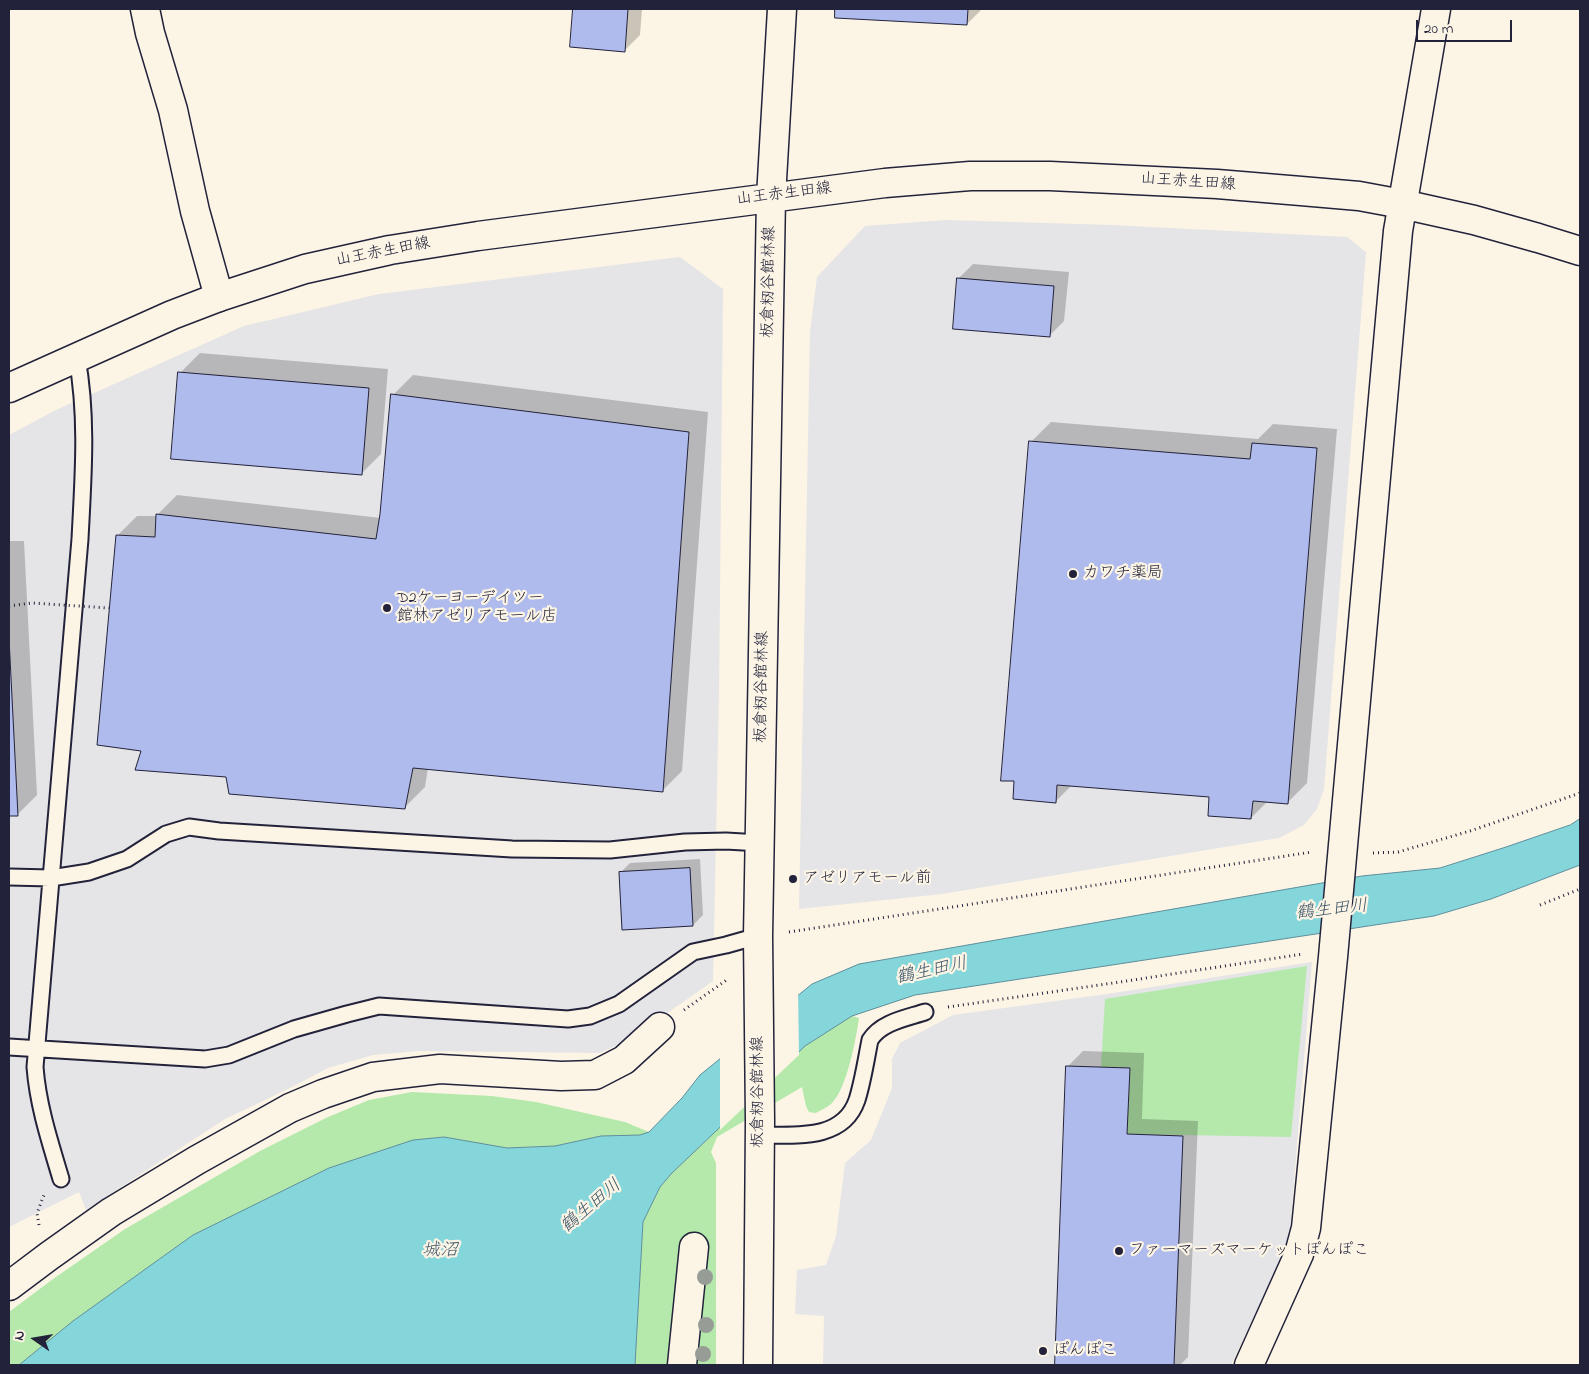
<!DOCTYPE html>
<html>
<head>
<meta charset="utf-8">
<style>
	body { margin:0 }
	#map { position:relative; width:1589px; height:1374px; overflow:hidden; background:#fcf5e5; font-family:"Indie Flower",sans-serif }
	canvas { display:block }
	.frame { position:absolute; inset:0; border:10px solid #22223b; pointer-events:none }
	.north { position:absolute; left:10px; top:1314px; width:50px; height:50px; -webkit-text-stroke:4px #fcf5e5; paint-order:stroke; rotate:283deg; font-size:14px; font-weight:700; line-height:20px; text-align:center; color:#22223b }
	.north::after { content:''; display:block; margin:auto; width:18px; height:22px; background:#22223b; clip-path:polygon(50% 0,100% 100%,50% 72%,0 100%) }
	.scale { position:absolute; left:1416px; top:20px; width:96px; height:22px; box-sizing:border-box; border:2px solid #22223b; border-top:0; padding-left:6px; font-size:15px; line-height:18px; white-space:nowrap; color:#22223b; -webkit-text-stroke:4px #fcf5e5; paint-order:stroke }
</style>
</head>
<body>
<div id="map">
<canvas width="1589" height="1374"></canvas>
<div class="frame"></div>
<div class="north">N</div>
<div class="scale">20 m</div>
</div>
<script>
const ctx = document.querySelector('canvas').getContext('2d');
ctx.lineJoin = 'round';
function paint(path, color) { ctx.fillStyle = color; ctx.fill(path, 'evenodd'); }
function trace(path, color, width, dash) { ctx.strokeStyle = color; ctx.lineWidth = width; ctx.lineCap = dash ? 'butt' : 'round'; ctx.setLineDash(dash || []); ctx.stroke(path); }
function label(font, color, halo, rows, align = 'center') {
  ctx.font = font + ' "Indie Flower","Klee One",sans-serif'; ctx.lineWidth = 4.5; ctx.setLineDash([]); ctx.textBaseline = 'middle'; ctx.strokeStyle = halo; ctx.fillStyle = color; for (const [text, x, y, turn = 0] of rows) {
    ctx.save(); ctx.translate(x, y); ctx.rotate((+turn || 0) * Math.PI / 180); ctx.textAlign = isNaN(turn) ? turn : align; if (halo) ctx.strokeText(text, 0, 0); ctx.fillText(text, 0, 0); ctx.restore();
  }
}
paint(new Path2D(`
	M946 220 1112 225 1347 237 1366 252 1324 789 1317 809 1304 825 1279 838 942 894 799 909 810 332 817 277 865 226Z
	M680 257 723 289 719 693 713 981 632 1038 600 1053 420 1051 373 1055 328 1068 290 1088 225 1119 86 1210 79 1192 9 1227V435L56 410 244 326 379 294Z
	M1312 962 1289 1242 1231 1365H823L824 1316 795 1314 797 1270 826 1265 836 1236 845 1163 871 1140 892 1088V1059L900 1043 953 1015 1107 994Z`), '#e5e4e7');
paint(new Path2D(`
	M1307 966 1291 1137 1127 1134 1130 1068 1101 1067 1105 999Z
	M852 1016 859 1018C856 1039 847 1088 832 1103 828 1107 821 1110 816 1113L809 1112 806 1106 802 1087 717 1137 711 1152 716 1163V1365H635L643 1222 660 1187 671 1174 805 1046Z
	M412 1092 492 1096 536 1102 625 1122 649 1132 640 1135 601 1136 555 1146 507 1148 444 1137 413 1140 329 1168 193 1235 73 1321 19 1365H9V1312L53 1279 125 1229 260 1151 328 1117 369 1100Z`), '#b4e9ab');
const water = new Path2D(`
	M1580 819V865L1491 899 1434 916 915 995 852 1016 805 1046 671 1174 660 1187 643 1222 635 1365H19L73 1321 193 1235 329 1168 413 1140 444 1137 507 1148 555 1146 601 1136 640 1135 649 1132 682 1098 700 1075 812 984 859 964 1362 876 1440 868 1506 847 1570 825Z`);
paint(water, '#85d6db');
trace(water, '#5d8e9b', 1);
paint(new Path2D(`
	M798 992 799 1055 720 1130V1056Z`), '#fcf5e5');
paint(new Path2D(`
	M574 9H642L640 35 625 50 572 46Z
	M836 9H982L967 24 836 17Z
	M973 264 1069 272 1064 321 1049 336 958 279Z
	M200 353 388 369 381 454 361 474 180 373Z
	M413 375 708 412 682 771 662 791 428 768 425 787 405 807 227 776 142 750 117 536 137 516H157V515L177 495 381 518 393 395Z
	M1051 422 1258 439 1273 424 1337 429 1307 783 1287 803 1268 801 1251 818 1211 796 1072 785 1056 801 1031 442Z
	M9 541H24L37 795 17 815 9 814Z
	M700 859 703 915 693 925 620 873 630 863Z
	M1083 1051 1144 1053 1142 1119 1198 1121 1188 1357 1180 1365H1056L1068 1066Z`), '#0003');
const building = new Path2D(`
	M573 9H628L625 52 570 47Z
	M835 9H968L967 25 835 18Z
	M957 278 1054 286 1050 337 953 329Z
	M178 372 369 388 362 475 171 459Z
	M391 394 689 432 663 792 413 768 405 809 229 794 226 777 135 770 141 751 97 745 116 535 155 537 156 514 376 539 380 514Z
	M1029 441 1250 459 1252 443 1317 448 1288 804 1253 801 1251 819 1208 816 1209 797 1057 785 1056 803 1013 799 1014 781H1001Z
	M9 638 18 816H9Z
	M690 868 693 926 622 930 619 872Z
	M1066 1066 1130 1068 1127 1134 1183 1136 1174 1365H1055Z`);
paint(building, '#afbbec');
trace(building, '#22223b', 1);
const lane = new Path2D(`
	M9 877 51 878 89 872 127 859 166 834 189 827 219 831 512 849 610 850 685 842 726 841 760 843
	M9 1047 205 1059 229 1055 294 1029 347 1014 379 1006 568 1019 590 1016 619 1004 693 952 726 945 758 936
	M760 1135C795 1135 843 1141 857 1100 863 1081 866 1060 870 1040 881 1022 907 1018 925 1012
	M61 1179C50 1142 38 1106 35 1067L80 539C83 479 88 418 77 358`);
const street = new Path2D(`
	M145 9 150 33 173 110 195 211 219 297
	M9 1286 49 1256 111 1212 197 1160 290 1108 323 1094 373 1077 440 1069 561 1076 595 1075 624 1060 660 1027
	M682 1365 694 1247
	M1249 1365 1299 1254 1306 1228 1333 957 1398 231 1436 9`);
const secondary = new Path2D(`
	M9 388 172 315 219 297 305 269 390 250 478 236 885 183 970 176H1050L1217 184 1301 191 1359 196 1402 204 1474 220 1538 238 1580 251
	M758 1365 760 1121 758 936 771 197 782 9`);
trace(lane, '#22223b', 19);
trace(street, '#22223b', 31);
trace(secondary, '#22223b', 31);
trace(new Path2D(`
	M1373 853 1398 852 1470 831 1580 793
	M1540 905 1580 889
	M789 932 1312 852
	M948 1007 1120 982 1303 954
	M684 1010 728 979
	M39 1225 37 1213 44 1195`), '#22223b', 3, [1, 4]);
trace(lane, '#fcf5e5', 15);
trace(street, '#fcf5e5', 28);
trace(secondary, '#fcf5e5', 28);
trace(new Path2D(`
	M9 606 32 603 109 608`), '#22223b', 3, [1, 4]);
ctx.fillStyle = '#989c97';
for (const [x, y] of [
	[705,1277],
	[706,1325],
	[703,1354]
]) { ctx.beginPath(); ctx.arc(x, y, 8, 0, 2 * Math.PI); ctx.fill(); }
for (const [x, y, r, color] of [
	[1073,574,5,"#22223b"],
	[387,608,5,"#22223b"],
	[793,879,5,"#22223b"],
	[1119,1251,5,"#22223b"],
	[1043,1351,5,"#22223b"]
]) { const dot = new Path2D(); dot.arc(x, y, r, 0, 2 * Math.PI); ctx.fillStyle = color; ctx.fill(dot); trace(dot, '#fcf5e5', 2); }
label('16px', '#22223b', '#fcf5e5', [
	["山王赤生田線",1188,183,4],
	["山王赤生田線",784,195,-7],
	["山王赤生田線",383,253,-11],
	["板倉籾谷館林線",770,282,-89],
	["板倉籾谷館林線",763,687,-89],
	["板倉籾谷館林線",759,1092,-90]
]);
label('16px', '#22223b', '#fcf5e5', [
	["カワチ薬局",1083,574],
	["D2ケーヨーデイツー",397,599],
	["館林アゼリアモール店",397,617],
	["アゼリアモール前",803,879],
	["ファーマーズマーケットぽんぽこ",1129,1251],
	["ぽんぽこ",1053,1351]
], 'left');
label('italic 18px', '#40586b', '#fcf5e5', [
	["鶴生田川",1332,911,-6],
	["鶴生田川",932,972,-12],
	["鶴生田川",592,1207,-40],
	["城沼",440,1252]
]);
</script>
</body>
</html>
